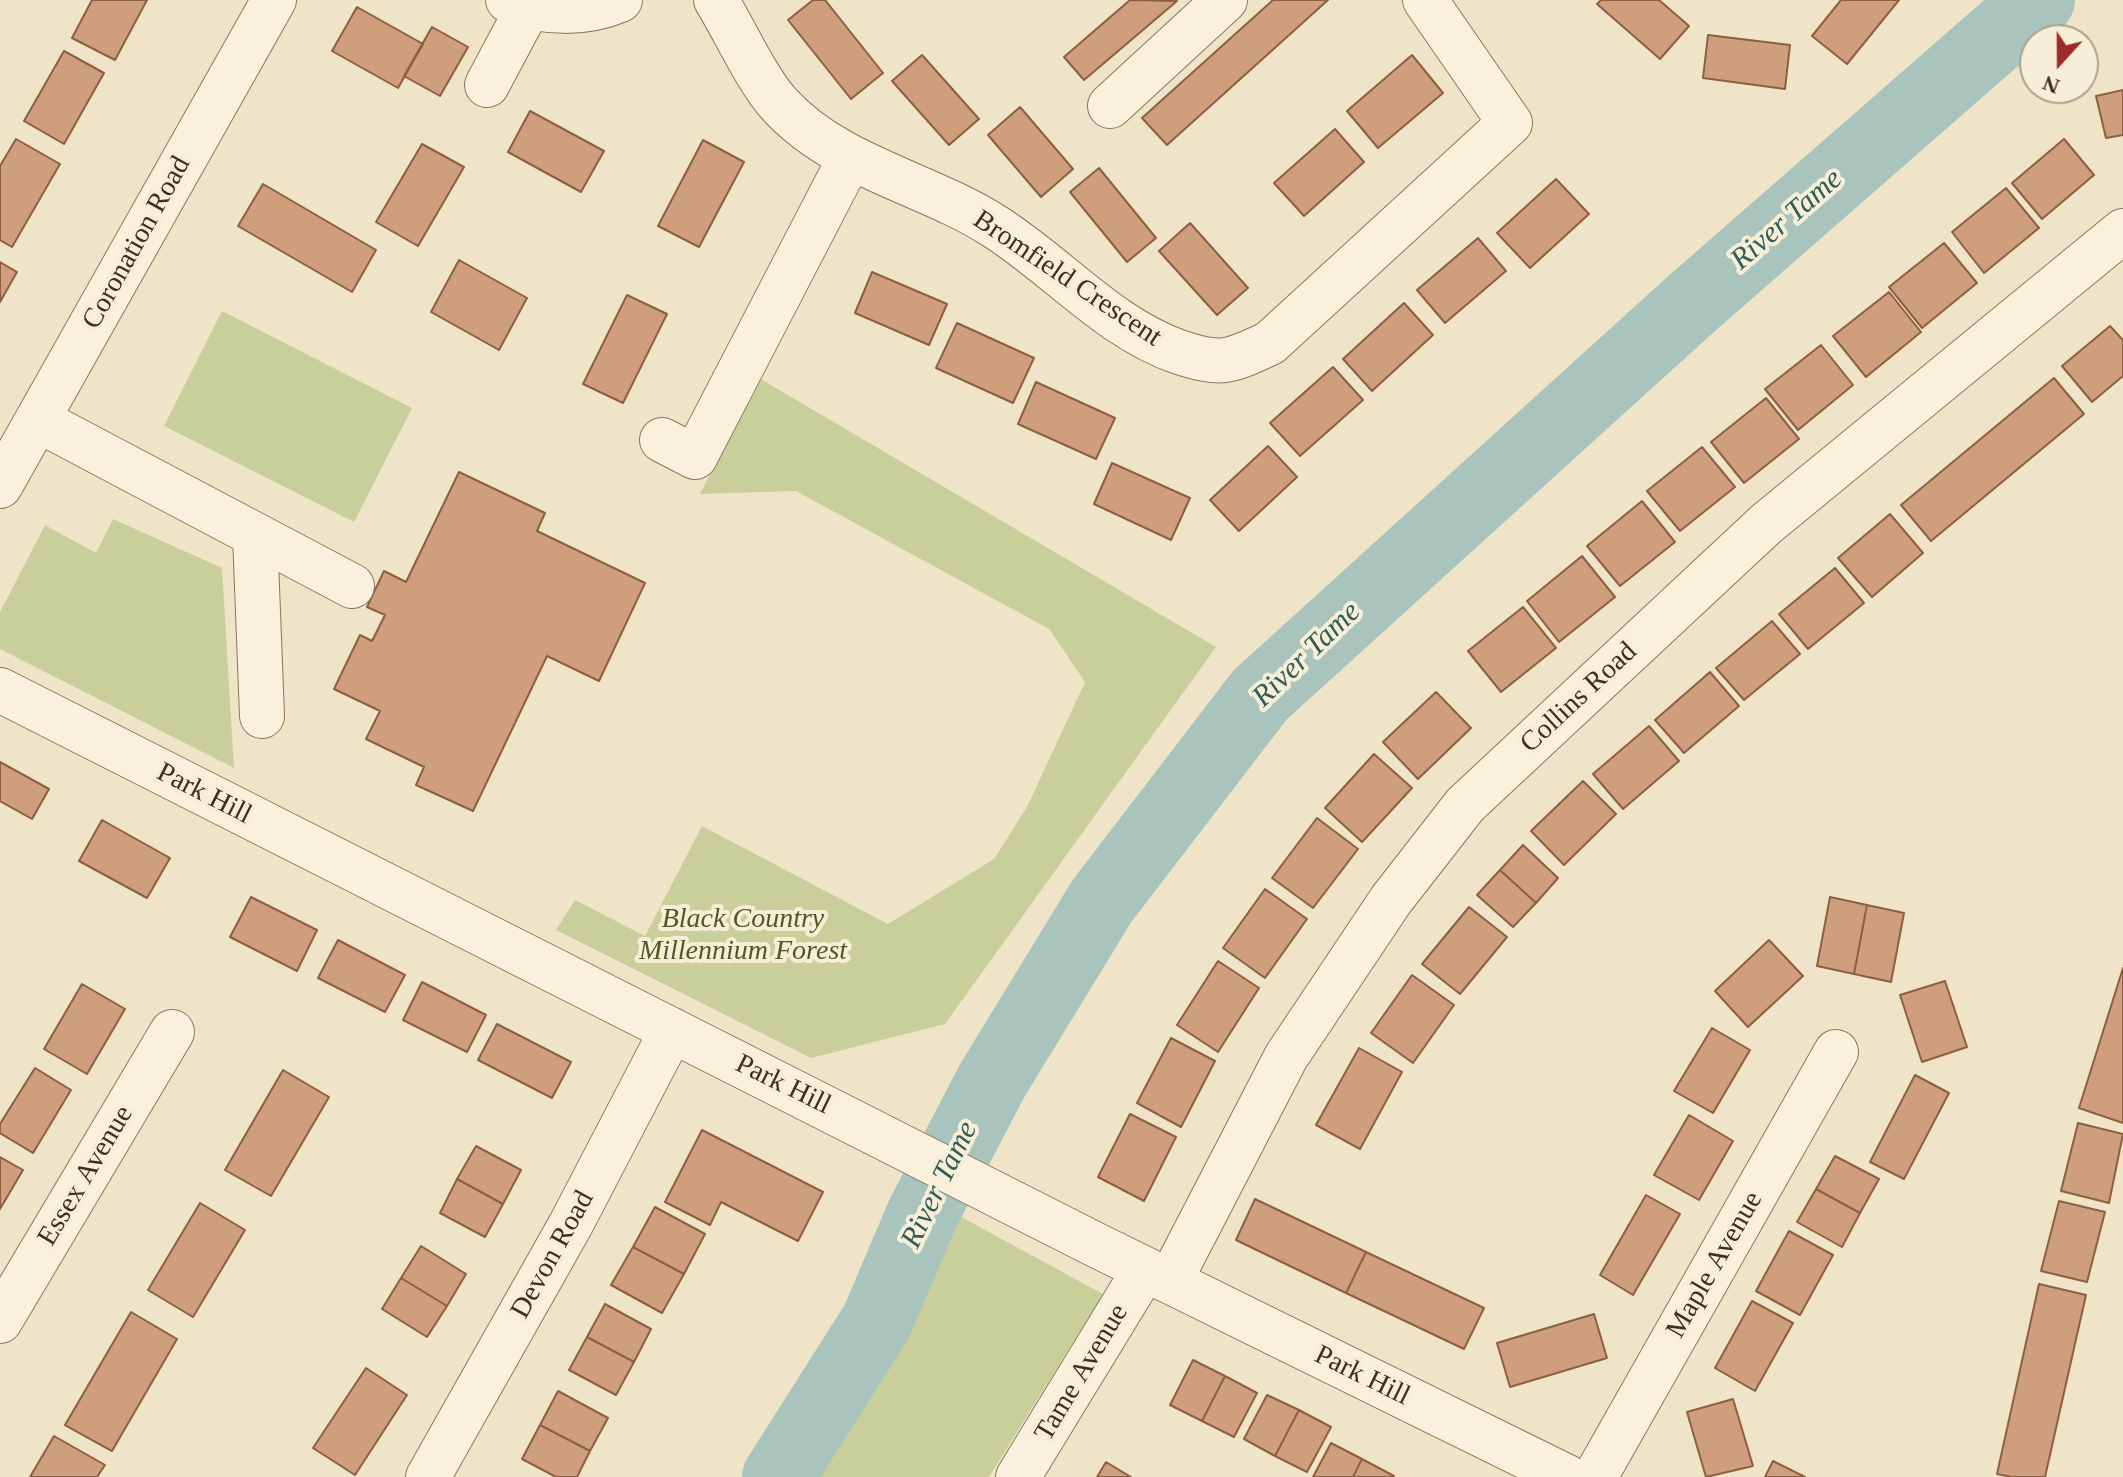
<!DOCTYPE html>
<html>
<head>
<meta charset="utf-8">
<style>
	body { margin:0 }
	#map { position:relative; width:2123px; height:1477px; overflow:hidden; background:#f0e4c8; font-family:Georgia,serif }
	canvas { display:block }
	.north { position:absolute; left:2019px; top:24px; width:80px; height:80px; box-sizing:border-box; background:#f7eed8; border:2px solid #ada18e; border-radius:50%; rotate:201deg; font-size:22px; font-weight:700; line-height:32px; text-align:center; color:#3d2e20 }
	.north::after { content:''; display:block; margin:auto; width:28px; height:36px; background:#9e2a2b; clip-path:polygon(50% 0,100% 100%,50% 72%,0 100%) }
</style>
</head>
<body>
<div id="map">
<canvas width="2123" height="1477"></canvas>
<div class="north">N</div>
</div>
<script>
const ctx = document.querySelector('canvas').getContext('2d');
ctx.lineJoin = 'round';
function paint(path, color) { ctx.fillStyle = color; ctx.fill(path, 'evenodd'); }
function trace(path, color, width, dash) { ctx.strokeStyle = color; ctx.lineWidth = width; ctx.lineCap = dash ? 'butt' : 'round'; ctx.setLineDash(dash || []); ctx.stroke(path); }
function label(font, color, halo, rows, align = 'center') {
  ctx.font = font + ' Georgia,serif'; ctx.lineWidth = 8; ctx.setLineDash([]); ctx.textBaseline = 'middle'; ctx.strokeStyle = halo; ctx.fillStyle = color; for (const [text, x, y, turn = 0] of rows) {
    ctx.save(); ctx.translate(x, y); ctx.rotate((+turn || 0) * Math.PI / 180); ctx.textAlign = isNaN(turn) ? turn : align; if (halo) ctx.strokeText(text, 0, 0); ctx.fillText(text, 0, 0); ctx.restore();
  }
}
paint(new Path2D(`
	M222 311 412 408 354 522 164 426Z
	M759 378 1216 647 945 1024 811 1058 556 930 575 900 645 936 702 826 888 924 994 859 1027 807 1085 682 1049 629 796 491 700 494Z
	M113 519 222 568 234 768 0 649V612L45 525 96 553Z
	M954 1213 1103 1294 989 1477H797L915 1299Z`), '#c9cf9b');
trace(new Path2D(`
	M778 1477 877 1321 922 1215 992 1081 1102 901 1260 695 1690 305 2039 0`), '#a9c4bc', 72);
const building = new Path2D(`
	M92 0H147L115 60 72 38Z
	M813 0H825L883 73 851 99 788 20Z
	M1130 0 1177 1 1084 80 1064 57Z
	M1273 0H1328L1167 145 1142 118Z
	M1601 0H1659L1689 26 1660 59 1597 4Z
	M1841 0H1899L1847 64 1812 36Z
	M357 7 423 44 398 88 332 51Z
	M432 27 468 47 440 96 404 76Z
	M1708 35 1790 45 1785 89 1703 78Z
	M64 51 104 73 64 144 24 121Z
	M922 55 979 119 949 145 892 81Z
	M1412 55 1443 93 1378 148 1347 111Z
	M2123 90V135L2106 138 2096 96Z
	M1020 107 1073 169 1041 197 988 135Z
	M530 111 604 151 581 192 508 152Z
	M1335 129 1364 162 1304 216 1274 183Z
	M16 139 60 164 12 247 0 240V166Z
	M2064 139 2094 175 2042 219 2012 183Z
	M703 140 744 162 699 247 658 226Z
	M422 144 464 167 418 246 376 222Z
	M1099 168 1156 238 1127 262 1070 192Z
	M1556 179 1589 214 1530 268 1497 233Z
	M263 184 376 250 352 292 238 226Z
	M2006 188 2039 228 1984 273 1952 232Z
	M1190 223 1248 288 1217 315 1159 251Z
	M1478 238 1506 271 1445 323 1417 290Z
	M1944 243 1977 283 1922 328 1889 287Z
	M459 260 527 298 499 350 431 312Z
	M0 262 17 272 0 302Z
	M872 272 947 304 929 345 855 313Z
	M1889 292 1921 332 1866 377 1833 336Z
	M627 295 667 314 623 403 583 384Z
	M1404 303 1433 335 1372 391 1343 359Z
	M957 323 1034 358 1013 403 936 368Z
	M2110 326 2123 340V376L2092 402 2062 366Z
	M1821 345 1853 385 1798 430 1765 389Z
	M1333 367 1363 400 1300 456 1270 423Z
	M2054 378 2084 414 1931 541 1901 505Z
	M1036 382 1115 418 1096 459 1018 424Z
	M1766 398 1799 439 1744 483 1711 442Z
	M1268 446 1297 477 1239 531 1210 500Z
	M1702 447 1735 487 1680 531 1647 491Z
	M1112 463 1190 498 1171 540 1094 504Z
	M459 472 545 513 537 531 645 583 599 681 547 656 473 811 416 785 424 767 366 739 380 711 334 689 360 635 372 641 385 615 367 607 384 571 406 582Z
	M1642 501 1675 542 1620 586 1587 546Z
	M1890 514 1923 553 1872 597 1838 558Z
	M1582 556 1615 597 1559 642 1527 601Z
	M1835 568 1864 603 1808 649 1779 614Z
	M1523 607 1556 648 1501 692 1468 651Z
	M1772 621 1800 654 1744 700 1716 668Z
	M1710 672 1739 706 1684 753 1655 720Z
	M1436 692 1471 728 1418 779 1383 742Z
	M1649 726 1679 761 1623 809 1593 774Z
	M1374 754 1412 788 1362 842 1325 808Z
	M0 762 49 789 32 819 0 801Z
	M1583 781 1616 814 1564 865 1531 831Z
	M1317 818 1358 849 1313 908 1272 878Z
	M102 820 170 858 147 898 79 861Z
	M1523 845 1558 878 1536 903 1500 870Z
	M1500 870 1536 903 1513 927 1477 895Z
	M1265 889 1307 919 1265 978 1223 948Z
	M251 897 317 930 297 971 230 937Z
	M1830 897 1867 905 1854 974 1817 966Z
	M1867 905 1904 913 1891 982 1854 974Z
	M1469 907 1507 937 1460 994 1422 964Z
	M338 940 405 975 385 1012 318 978Z
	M1769 940 1803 976 1748 1027 1715 991Z
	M1218 961 1259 988 1218 1052 1177 1025Z
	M2123 968V1123L2079 1108Z
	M1412 975 1454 1005 1413 1063 1371 1033Z
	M1945 981 1967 1047 1922 1062 1900 995Z
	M422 982 486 1015 467 1052 403 1020Z
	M82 984 125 1009 87 1074 44 1049Z
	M497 1024 571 1062 552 1098 478 1060Z
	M1712 1028 1750 1050 1713 1113 1674 1091Z
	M1171 1038 1215 1061 1181 1127 1137 1103Z
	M1359 1048 1402 1072 1360 1149 1316 1125Z
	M35 1068 71 1090 33 1153 0 1133V1124Z
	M283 1070 329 1097 271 1196 225 1170Z
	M1915 1075 1949 1093 1904 1179 1870 1162Z
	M1130 1114 1176 1137 1144 1201 1098 1177Z
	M1689 1115 1733 1141 1699 1200 1654 1175Z
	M2078 1123 2123 1134 2109 1203 2061 1191Z
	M702 1130 823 1192 798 1241 721 1202 710 1225 665 1202Z
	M476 1146 521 1170 503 1204 457 1179Z
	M1835 1156 1879 1179 1860 1213 1816 1189Z
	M0 1157 23 1170 0 1209Z
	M457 1179 503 1204 485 1237 440 1213Z
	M1816 1189 1860 1213 1842 1247 1797 1222Z
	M1646 1195 1680 1214 1633 1295 1600 1275Z
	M1255 1199 1366 1252 1346 1293 1236 1240Z
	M2059 1201 2105 1212 2087 1282 2041 1271Z
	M200 1203 245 1230 193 1317 148 1290Z
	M655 1207 705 1234 684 1274 633 1247Z
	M1789 1231 1833 1255 1800 1315 1756 1291Z
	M421 1246 466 1274 447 1306 401 1278Z
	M633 1247 684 1274 662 1313 611 1285Z
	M1366 1252 1484 1308 1464 1349 1346 1293Z
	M401 1278 447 1306 427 1337 382 1309Z
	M2039 1284 2086 1295 2045 1477H2012L1997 1474Z
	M1752 1301 1793 1323 1755 1391 1715 1368Z
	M605 1304 651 1329 634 1362 587 1337Z
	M131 1312 177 1339 112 1451 65 1425Z
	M1594 1314 1607 1358 1510 1387 1497 1343Z
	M587 1337 634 1362 616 1395 569 1370Z
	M1193 1360 1225 1376 1202 1421 1170 1405Z
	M366 1368 407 1395 355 1475 313 1448Z
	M1225 1376 1257 1393 1234 1437 1202 1421Z
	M558 1391 608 1418 590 1451 540 1425Z
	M1267 1395 1299 1410 1275 1456 1244 1439Z
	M1733 1399 1753 1466 1706 1477 1687 1412Z
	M1299 1410 1331 1427 1307 1472 1275 1456Z
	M540 1425 590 1451 577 1477H556L522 1459Z
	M54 1436 105 1465 97 1477H30Z
	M1331 1443 1362 1459 1353 1477H1313Z
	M1362 1459 1394 1476 1393 1477H1353Z
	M1773 1461 1805 1477H1765Z
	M1106 1462 1131 1477H1097Z`);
paint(building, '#cf9f7d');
trace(building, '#8d5f41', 2);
const minor = new Path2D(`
	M508 0C543 14 585 15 620 0
	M716 0C734 29 757 80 779 104 836 167 925 182 994 226 1056 265 1109 328 1179 352 1222 367 1231 361 1270 343L1510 123 1425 0
	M487 85 528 8
	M1110 106 1225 0
	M38 420 352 586
	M662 440 695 457 850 158
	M0 486 274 0
	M255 535 262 716
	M0 690 1096 1245 1567 1477
	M1170 1281 1286 1057 1391 900 1465 805 1766 524 2123 231
	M0 1321 172 1032
	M428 1477 571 1224 672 1030
	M1018 1477 1145 1269
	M1595 1477 1836 1052`);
trace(minor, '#8d765c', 46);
trace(minor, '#faf1dc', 44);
label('28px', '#3d2e20', '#f7eed8', [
	["Coronation Road",137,243,-61],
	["Bromfield Crescent",1067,279,34],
	["Collins Road",1579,698,-43],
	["Park Hill",204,794,27],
	["Park Hill",783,1085,26],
	["Essex Avenue",86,1176,-59],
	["Devon Road",553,1255,-61],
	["Maple Avenue",1715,1265,-60],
	["Tame Avenue",1082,1373,-59],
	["Park Hill",1362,1376,26]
]);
label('italic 28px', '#4d5a26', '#f7eed8', [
	["Black Country",743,920],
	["Millennium Forest",743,952]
]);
label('italic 30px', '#2f5d5a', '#f7eed8', [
	["River Tame",1787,220,-41],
	["River Tame",1307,655,-44],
	["River Tame",940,1185,-64]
]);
</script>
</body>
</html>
